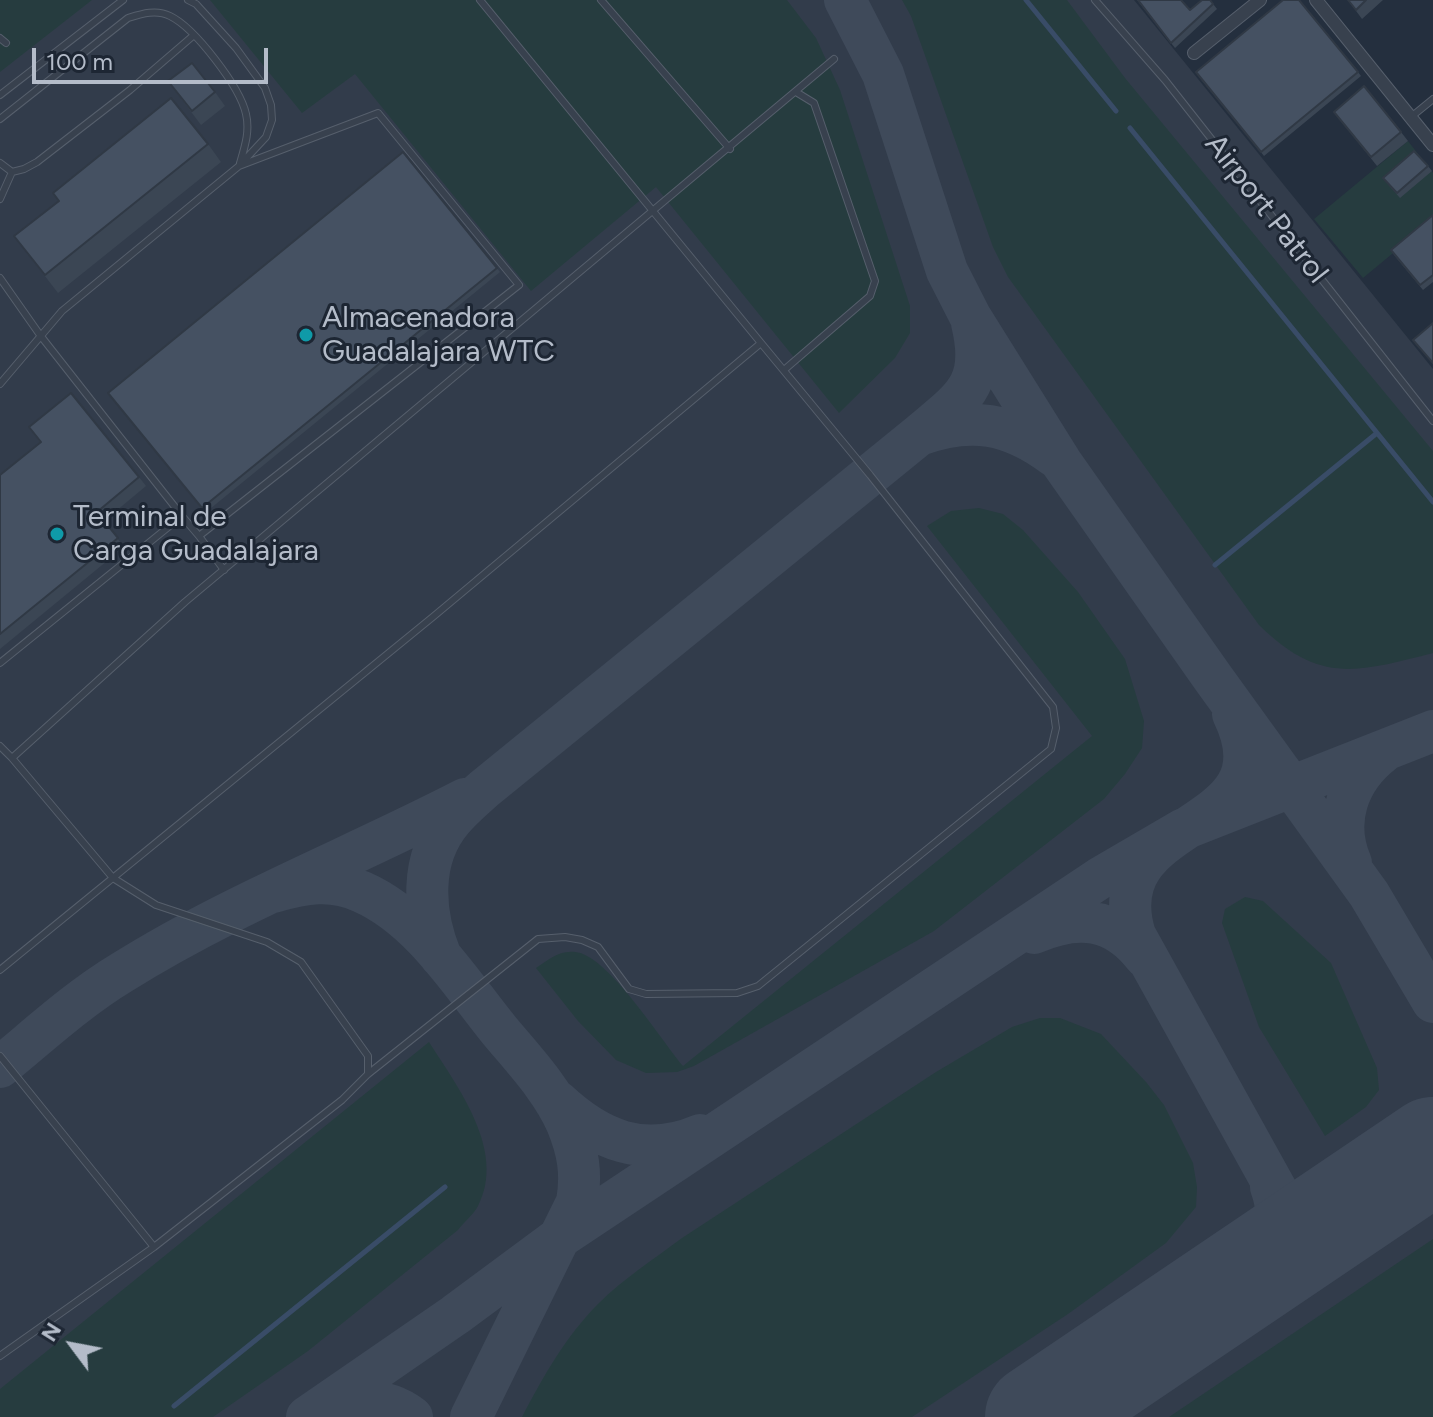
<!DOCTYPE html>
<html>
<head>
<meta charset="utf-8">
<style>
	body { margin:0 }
	#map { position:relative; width:1433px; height:1417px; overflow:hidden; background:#242f3e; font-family:Figtree,sans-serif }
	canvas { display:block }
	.north { position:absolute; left:32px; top:1305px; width:80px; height:80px; -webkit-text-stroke:6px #1d2633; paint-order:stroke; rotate:302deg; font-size:22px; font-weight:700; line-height:32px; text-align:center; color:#b4bcc9 }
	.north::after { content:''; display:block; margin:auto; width:28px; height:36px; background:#b4bcc9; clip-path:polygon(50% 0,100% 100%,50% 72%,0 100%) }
	.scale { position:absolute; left:32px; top:48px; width:236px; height:36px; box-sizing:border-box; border:4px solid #b4bcc9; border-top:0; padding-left:10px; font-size:24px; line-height:28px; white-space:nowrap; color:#b4bcc9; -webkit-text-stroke:6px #1d2633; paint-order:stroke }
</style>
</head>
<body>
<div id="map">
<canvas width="1433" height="1417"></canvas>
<div class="north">N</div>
<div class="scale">100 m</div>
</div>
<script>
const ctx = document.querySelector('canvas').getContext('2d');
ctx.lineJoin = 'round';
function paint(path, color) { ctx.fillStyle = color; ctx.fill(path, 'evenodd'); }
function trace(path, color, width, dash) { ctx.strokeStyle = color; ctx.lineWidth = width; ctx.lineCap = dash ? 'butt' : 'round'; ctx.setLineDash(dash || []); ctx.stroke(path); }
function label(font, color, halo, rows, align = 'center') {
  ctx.font = font + ' Figtree,sans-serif'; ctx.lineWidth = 6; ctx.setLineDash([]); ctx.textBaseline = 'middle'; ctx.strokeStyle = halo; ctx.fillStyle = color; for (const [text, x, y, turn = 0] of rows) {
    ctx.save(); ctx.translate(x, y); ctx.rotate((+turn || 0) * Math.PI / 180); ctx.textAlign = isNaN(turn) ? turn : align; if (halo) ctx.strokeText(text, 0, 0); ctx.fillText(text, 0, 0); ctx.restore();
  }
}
paint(new Path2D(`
	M0 0H1134L1433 369V1417H0Z`), '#323c4b');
paint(new Path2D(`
	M0 0H92L0 72Z
	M210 0H787L816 38 840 90 910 306V333L895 358 839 413 656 187 531 291 355 74 302 113Z
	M902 0H1067L1125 78 1433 451V653C1358 672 1320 685 1259 625L1008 277 993 247 911 16Z
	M1408 141 1433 173V220L1363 278 1314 219Z
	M979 508 1003 514 1023 530 1078 592 1125 659 1144 721 1142 748 1125 774 1104 799 934 931 694 1066 677 1072 646 1073 616 1060 578 1021 536 968C548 960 559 950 575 952 607 954 661 1040 683 1066L1092 736 927 526 951 511Z
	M1245 897 1263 901 1331 963 1377 1068 1379 1090 1366 1107 1325 1136 1259 1027 1222 923 1225 909Z
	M1040 1018H1060L1101 1034 1146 1082 1164 1105 1193 1163 1197 1187 1196 1207 1166 1243 1068 1314 912 1417H522C543 1377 566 1336 598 1304 623 1279 654 1259 682 1238L936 1072 1012 1027Z
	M429 1042C457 1086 507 1151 478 1206 474 1214 464 1222 458 1230L308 1351 213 1417H0V1389Z
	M1433 1239V1417H1169Z`), '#263c3f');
trace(new Path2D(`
	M1026 0 1116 111
	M1130 128 1433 502
	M1215 565 1377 433
	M174 1406 445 1187`), '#394c67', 5);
trace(new Path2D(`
	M845 0 883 74 947 271 971 318 1061 462 1213 678 1369 894 1433 1002
	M972 323C987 385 963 398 919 435 971 416 1010 423 1054 456
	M1233 714C1293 837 1097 812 1135 935L1303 1238
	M1351 863C1333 821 1348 779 1383 752
	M273 892C305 883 331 878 362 892 421 918 460 982 499 1030 523 1059 552 1089 567 1124 578 1151 582 1173 577 1202L471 1417
	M1034 933C1078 914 1114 917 1145 957
	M441 957C423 913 419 859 452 820 461 809 473 799 484 789L919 435
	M0 1067C39 1035 78 999 121 973 229 905 351 858 465 799
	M557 1101C599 1140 643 1159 700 1135
	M1372 1191 1413 1147 1433 1118
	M1215 1297C1253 1265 1291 1242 1271 1187
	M325 1410C355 1399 385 1396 412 1417
	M307 1417 455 1315 559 1238 1100 878 1184 829 1433 731`), '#3f4a5a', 42);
trace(new Path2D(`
	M1038 1417 1433 1150`), '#3f4a5a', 106);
const lane = new Path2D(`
	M480 0 761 343
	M601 0 730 149
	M1095 0 1165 80 1433 421
	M0 38 6 43
	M0 95 123 0
	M1411 117 1433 99
	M0 119 128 18C141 14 156 9 170 16 195 28 240 87 246 114 250 131 245 146 240 163
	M0 163 12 172 24 169 37 162 130 90 194 35
	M0 199 12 172
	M0 278 40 335 182 516 0 663
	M784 370 870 296 875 281 814 103 796 92
	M0 384 62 311 239 166 266 137 272 120 271 105 265 88 236 48 196 4 188 0
	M182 516 199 536 519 285 378 113 239 166
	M199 536 224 570
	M0 746 12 758 185 602 834 59
	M12 758 113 878 156 905 267 942 301 962 368 1056V1074
	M0 970 434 616 761 343 870 475 1053 707 1056 728 1051 749 758 986 737 993 646 994 629 989 598 947 582 940 565 937 538 939 368 1074 342 1100 154 1247
	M0 1056 154 1247 0 1356`);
const street = new Path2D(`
	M1316 0 1433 145
	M1194 53 1260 0`);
trace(lane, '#565f6c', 8);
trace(street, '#565f6c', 14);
trace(lane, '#38414e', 6);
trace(street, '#38414e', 12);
paint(new Path2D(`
	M1137 0 1190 10 1210 0 1217 9 1175 48Z
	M1348 0H1383L1362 19Z
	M1358 72 1361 76 1264 156 1199 77Z
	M168 81 215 92 225 106 201 125Z
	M1334 112 1401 132 1408 141 1377 166Z
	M208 144 221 162 58 293 14 236Z
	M403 152 500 272 205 513 108 393Z
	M1428 166 1432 171 1400 198 1386 182Z
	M1433 215V282L1423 290 1394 255Z
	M29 427 139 477 146 486 104 521 124 547 0 649V475L40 442Z`), '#3b4654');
const building = new Path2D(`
	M1138 0H1181L1190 10 1202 0H1210L1213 4 1171 43Z
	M1283 0H1299L1358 72 1261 152 1196 72Z
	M1348 0H1366L1356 10Z
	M192 63 215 92 192 111 168 81Z
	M1364 86 1401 132 1371 157 1334 112Z
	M171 98 208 144 45 275 14 236 59 201 53 193Z
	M1414 151 1428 166 1397 193 1383 178Z
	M403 152 497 268 202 508 108 393Z
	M1433 215V275L1420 285 1391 250Z
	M1433 323V363L1413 340Z
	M71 393 139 477 97 512 118 538 0 634V475L41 442 29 427Z`);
paint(building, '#455162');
trace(building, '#303945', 2);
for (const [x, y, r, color] of [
	[306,335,8,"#0f9aa8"],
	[57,534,8,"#0f9aa8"]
]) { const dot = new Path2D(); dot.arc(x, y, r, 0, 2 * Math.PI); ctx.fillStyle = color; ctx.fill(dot); trace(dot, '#1d2633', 3); }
label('30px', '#b4bcc9', '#1d2633', [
	["Airport Patrol",1266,209,52]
]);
label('30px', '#b4bcc9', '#1d2633', [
	["Almacenadora",322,318],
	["Guadalajara WTC",322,352],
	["Terminal de",73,517],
	["Carga Guadalajara",73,551]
], 'left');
</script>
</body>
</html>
